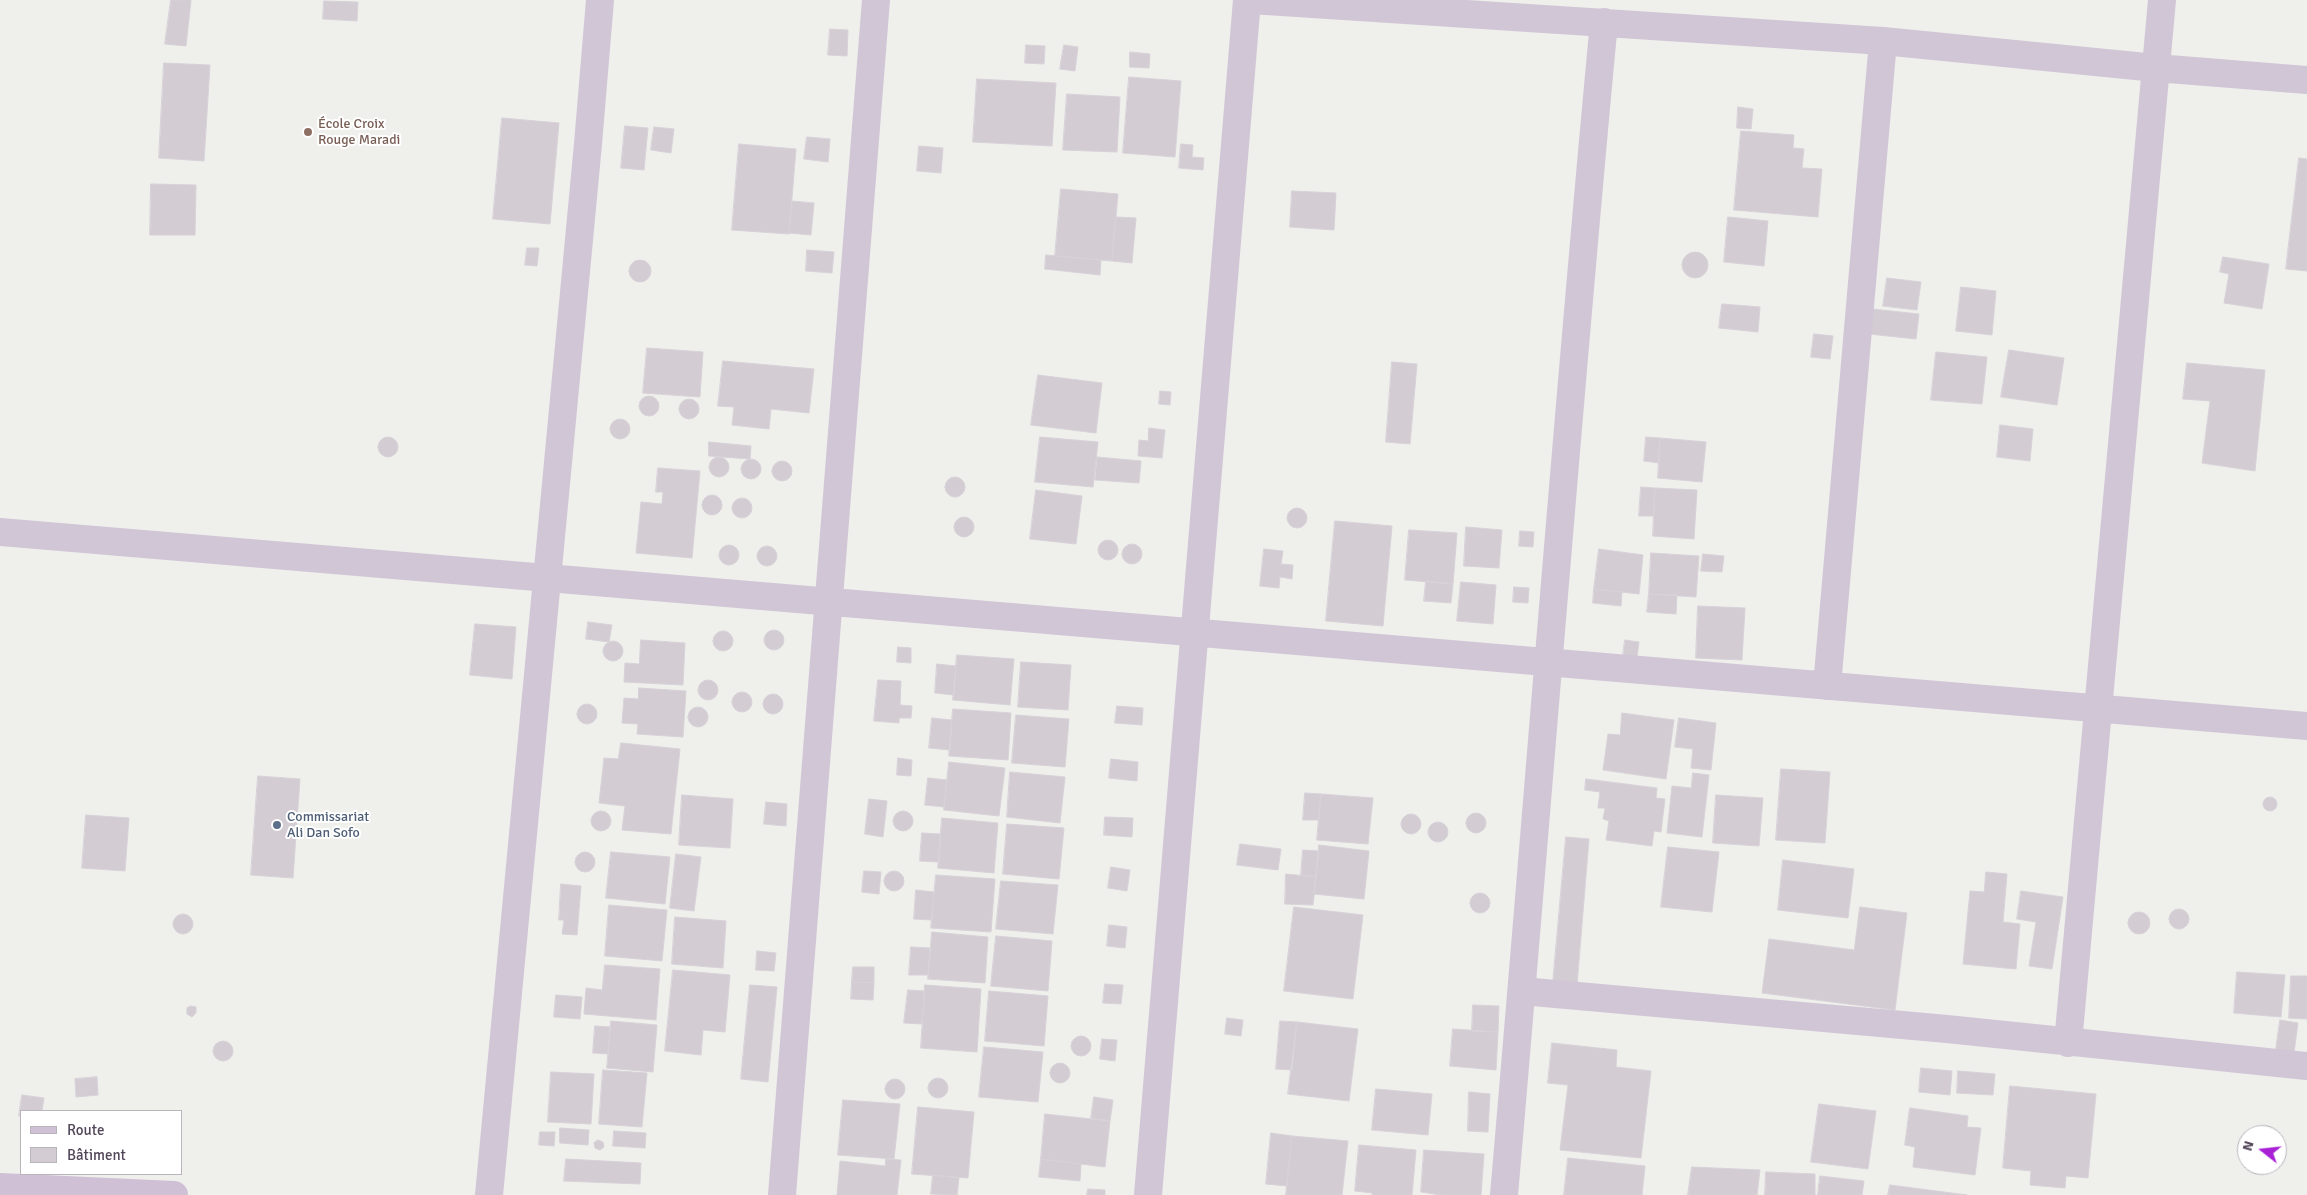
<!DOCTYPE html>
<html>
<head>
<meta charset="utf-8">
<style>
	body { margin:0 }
	#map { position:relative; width:2307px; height:1195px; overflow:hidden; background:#efefec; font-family:Signika,sans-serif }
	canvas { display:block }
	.legend { position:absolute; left:20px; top:1110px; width:162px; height:65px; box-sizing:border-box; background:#fff; border:1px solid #bab5bd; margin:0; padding:6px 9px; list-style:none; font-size:15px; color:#524659 }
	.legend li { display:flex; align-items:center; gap:10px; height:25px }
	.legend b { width:25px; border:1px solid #bab5bd }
	.north { position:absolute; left:2237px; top:1125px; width:50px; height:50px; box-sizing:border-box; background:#fff; border:1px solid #bab5bd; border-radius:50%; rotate:286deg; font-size:14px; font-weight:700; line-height:20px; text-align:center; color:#524659 }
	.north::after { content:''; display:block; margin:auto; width:18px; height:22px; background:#a921d5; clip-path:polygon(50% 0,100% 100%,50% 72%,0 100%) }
</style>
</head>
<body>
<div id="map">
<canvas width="2307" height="1195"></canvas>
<ul class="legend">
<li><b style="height:6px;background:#cfc0d5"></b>Route</li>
<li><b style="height:14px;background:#d3ccd3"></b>Bâtiment</li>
</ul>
<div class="north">N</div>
</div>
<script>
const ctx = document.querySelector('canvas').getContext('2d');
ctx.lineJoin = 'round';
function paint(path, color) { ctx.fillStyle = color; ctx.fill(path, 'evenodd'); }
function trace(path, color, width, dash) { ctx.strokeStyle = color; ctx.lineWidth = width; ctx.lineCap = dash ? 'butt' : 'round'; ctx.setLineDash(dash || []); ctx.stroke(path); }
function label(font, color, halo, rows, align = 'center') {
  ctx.font = font + ' Signika,sans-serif'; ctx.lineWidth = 4; ctx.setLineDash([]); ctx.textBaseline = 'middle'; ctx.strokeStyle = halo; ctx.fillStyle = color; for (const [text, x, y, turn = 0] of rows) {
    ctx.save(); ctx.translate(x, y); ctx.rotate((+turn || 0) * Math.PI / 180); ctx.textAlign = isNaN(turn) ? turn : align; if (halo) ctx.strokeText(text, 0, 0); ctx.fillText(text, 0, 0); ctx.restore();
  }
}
const building = new Path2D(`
	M171 0H191L186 46 165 44Z
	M324 1 358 2 357 21 323 19Z
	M830 29 848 30 847 56 828 55Z
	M1026 45 1045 46 1044 64 1025 63Z
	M1064 45 1078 47 1075 71 1060 69Z
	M1130 52 1150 54 1149 68 1130 67Z
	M164 63 210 65 204 161 159 158Z
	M1129 77 1181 81 1175 157 1123 153Z
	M977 79 1056 83 1052 146 973 142Z
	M1067 94 1120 97 1117 152 1063 150Z
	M1738 107 1753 109 1751 129 1737 128Z
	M502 118 559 123 550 224 493 219Z
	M625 126 648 128 644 170 621 168Z
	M654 127 674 129 671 153 651 150Z
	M1741 131 1794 135 1793 148 1804 149 1802 168 1822 169 1818 217 1734 210Z
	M807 137 830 139 828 162 804 159Z
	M739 144 796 149 789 234 732 230Z
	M1181 144 1193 145 1192 157 1204 158 1203 170 1179 168Z
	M919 146 943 148 941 173 917 171Z
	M2299 158 2307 159V271L2286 269Z
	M151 184 196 185 195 235H150Z
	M1061 189 1118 194 1112 261 1055 256Z
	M1292 191 1336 193 1334 230 1290 227Z
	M792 201 814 203 811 235 789 233Z
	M1116 217 1136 218 1132 263 1112 261Z
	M1728 217 1768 221 1764 266 1724 262Z
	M527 248H539L537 266 525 265Z
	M807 250 834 252 832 273 806 271Z
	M1682 265a13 13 0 1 1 26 0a13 13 0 1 1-26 0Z
	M1046 255 1101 260 1100 275 1045 269Z
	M2223 257 2269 264 2262 309 2224 303 2229 274 2220 272Z
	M629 271a11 11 0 1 1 22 0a11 11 0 1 1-22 0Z
	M1887 278 1921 282 1917 310 1883 306Z
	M1961 287 1996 291 1992 335 1956 331Z
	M1722 304 1760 307 1758 332 1719 328Z
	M1872 309 1919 314 1916 339 1869 334Z
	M1814 334 1833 336 1830 359 1811 357Z
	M647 348 703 352 700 397 643 393Z
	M2009 350 2064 358 2057 405 2001 397Z
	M1936 352 1987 357 1982 404 1931 400Z
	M723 361 814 369 809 413 771 409 769 429 732 425 734 407 718 406Z
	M1392 362 1417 364 1410 444 1386 442Z
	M2187 363 2265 370 2255 471 2202 463 2210 401 2183 399Z
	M1038 375 1102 383 1096 433 1031 425Z
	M1160 391 1171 392 1170 405 1159 404Z
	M639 406a10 10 0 1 1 20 0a10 10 0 1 1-20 0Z
	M679 409a10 10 0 1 1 20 0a10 10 0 1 1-20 0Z
	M610 429a10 10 0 1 1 20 0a10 10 0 1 1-20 0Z
	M2000 425 2033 429 2030 461 1997 457Z
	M1149 428 1165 430 1162 458 1138 456 1139 440 1148 441Z
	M1040 437 1098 442 1093 487 1035 482Z
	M1646 437 1660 438 1659 463 1644 461Z
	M378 447a10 10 0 1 1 20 0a10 10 0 1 1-20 0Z
	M1660 438 1706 442 1702 482 1658 478Z
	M709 442 751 446 750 459 709 456Z
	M1097 457 1141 461 1139 483 1095 480Z
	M709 467a10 10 0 1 1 20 0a10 10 0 1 1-20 0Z
	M741 469a10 10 0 1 1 20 0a10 10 0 1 1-20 0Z
	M772 471a10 10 0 1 1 20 0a10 10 0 1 1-20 0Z
	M658 468 700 471 692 558 636 553 641 502 662 504 663 492H656Z
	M945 487a10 10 0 1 1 20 0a10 10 0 1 1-20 0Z
	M1641 487 1655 488 1654 516H1639Z
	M1655 488 1697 490 1694 539 1653 536Z
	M1036 490 1082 496 1076 544 1030 539Z
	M702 505a10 10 0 1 1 20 0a10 10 0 1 1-20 0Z
	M732 508a10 10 0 1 1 20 0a10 10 0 1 1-20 0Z
	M1287 518a10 10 0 1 1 20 0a10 10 0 1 1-20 0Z
	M954 527a10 10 0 1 1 20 0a10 10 0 1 1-20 0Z
	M1335 521 1392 526 1383 626 1326 621Z
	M1466 527 1502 530 1499 568 1464 566Z
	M1409 530 1457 533 1453 584 1405 580Z
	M1520 531 1534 532 1533 547 1519 546Z
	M1098 550a10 10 0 1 1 20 0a10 10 0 1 1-20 0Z
	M1122 554a10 10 0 1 1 20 0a10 10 0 1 1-20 0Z
	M719 555a10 10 0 1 1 20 0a10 10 0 1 1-20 0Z
	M757 556a10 10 0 1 1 20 0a10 10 0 1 1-20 0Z
	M1264 549 1283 551 1281 564 1293 565 1292 579 1280 577 1279 588 1260 586Z
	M1599 549 1643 555 1639 594 1594 589Z
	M1651 553 1699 556 1696 597 1649 594Z
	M1703 554 1724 556 1722 572 1701 571Z
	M1426 581 1453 584 1451 603 1424 601Z
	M1461 582 1496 585 1493 624 1457 621Z
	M1514 587 1529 588 1528 603 1513 602Z
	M1594 589 1622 592 1621 606 1593 603Z
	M1649 594 1677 595 1676 614 1647 612Z
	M1698 606 1745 608 1742 660 1696 658Z
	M588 622 612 625 609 642 586 639Z
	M475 624 516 627 512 679 470 675Z
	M764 640a10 10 0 1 1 20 0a10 10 0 1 1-20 0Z
	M713 641a10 10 0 1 1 20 0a10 10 0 1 1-20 0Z
	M641 640 685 643 683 685 624 682 625 663 639 664Z
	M1625 640 1639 642 1637 657 1623 656Z
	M603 651a10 10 0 1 1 20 0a10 10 0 1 1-20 0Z
	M898 647 911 648V663L897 662Z
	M957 655 1014 659 1010 705 953 700Z
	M1021 662 1071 665 1068 710 1018 707Z
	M937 664 956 666 954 695 935 693Z
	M878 680 901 681 900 705 912 706 911 718H899V723L874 721Z
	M698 690a10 10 0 1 1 20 0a10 10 0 1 1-20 0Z
	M639 688 686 691 683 737 637 734 638 724 622 723 624 698 638 699Z
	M732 702a10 10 0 1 1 20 0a10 10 0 1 1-20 0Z
	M763 704a10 10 0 1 1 20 0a10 10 0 1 1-20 0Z
	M577 714a10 10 0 1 1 20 0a10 10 0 1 1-20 0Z
	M1117 706 1143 708 1142 725 1115 723Z
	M688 717a10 10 0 1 1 20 0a10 10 0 1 1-20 0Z
	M953 709 1011 713 1008 760 949 756Z
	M1622 713 1674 720 1666 779 1603 770 1608 734 1620 735Z
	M1016 715 1069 719 1065 767 1012 763Z
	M932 718 952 720 950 750 929 748Z
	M1679 718 1716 723 1711 770 1691 768 1693 749 1675 747Z
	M621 743 680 749 671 834 622 830 625 806 599 803 604 758 618 759Z
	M898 758 912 760 911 776 897 775Z
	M1111 759 1138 762 1137 781 1109 778Z
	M949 762 1005 768 999 816 944 810Z
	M1781 769 1830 772 1825 843 1776 840Z
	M1010 772 1065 777 1060 823 1007 817Z
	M1693 773 1709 775 1702 837 1667 833 1672 786 1691 788Z
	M258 776 300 779 293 878 251 875Z
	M928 778 947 780 944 807 925 805Z
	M1586 779 1657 788 1656 798 1665 799 1661 832 1654 831 1652 846 1606 840 1609 821 1603 819 1605 808H1598L1600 792 1585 790Z
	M1305 793 1321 794 1319 820H1303Z
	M1321 794 1373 798 1368 844 1317 840Z
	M682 795 733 799 730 848 679 845Z
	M1716 795 1763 798 1759 846 1713 843Z
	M2263 804a7 7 0 1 1 14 0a7 7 0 1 1-14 0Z
	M869 799 887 801 883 837 865 834Z
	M766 802 787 804 786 826 764 824Z
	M591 821a10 10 0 1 1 20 0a10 10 0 1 1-20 0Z
	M893 821a10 10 0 1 1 20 0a10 10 0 1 1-20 0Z
	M1466 823a10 10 0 1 1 20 0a10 10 0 1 1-20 0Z
	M1401 824a10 10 0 1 1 20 0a10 10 0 1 1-20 0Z
	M86 815 129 818 125 871 82 868Z
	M1105 817 1133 818 1132 837 1104 835Z
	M942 818 998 823 994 873 938 868Z
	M1428 832a10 10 0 1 1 20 0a10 10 0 1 1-20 0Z
	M1007 824 1064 828 1059 879 1003 874Z
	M922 833 941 834 939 862 920 861Z
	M1566 837 1589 839 1577 985 1553 983Z
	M1240 844 1281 849 1278 870 1237 865Z
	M1319 845 1369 851 1364 899 1314 894Z
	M1668 847 1719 852 1712 912 1661 907Z
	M1303 850 1319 851 1316 877 1301 875Z
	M611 852 670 857 665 904 606 898Z
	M575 862a10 10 0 1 1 20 0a10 10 0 1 1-20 0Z
	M676 854 701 857 694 911 670 908Z
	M1783 860 1854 869 1848 918 1778 910Z
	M1111 867 1130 870 1127 891 1108 888Z
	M864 871 881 872 879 894 862 892Z
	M884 881a10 10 0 1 1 20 0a10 10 0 1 1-20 0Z
	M1986 872 2007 874 2003 922 2020 924 2016 969 1963 964 1970 891 1984 892Z
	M1286 874 1316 877 1313 905 1285 904Z
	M936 875 995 879 991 932 931 928Z
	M1001 881 1058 885 1053 934 996 929Z
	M561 884 581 886 577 935 562 934 564 920H559Z
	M916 890 934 892 932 920 914 919Z
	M2021 891 2063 897 2052 969 2029 966 2036 922 2017 919Z
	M1470 903a10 10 0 1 1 20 0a10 10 0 1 1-20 0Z
	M609 905 667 910 662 961 605 956Z
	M1294 907 1363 915 1353 999 1284 991Z
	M1860 907 1907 913 1895 1010 1762 993 1769 939 1854 950Z
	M2169 919a10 10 0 1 1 20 0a10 10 0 1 1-20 0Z
	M2128 923a11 11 0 1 1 22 0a11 11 0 1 1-22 0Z
	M173 924a10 10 0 1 1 20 0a10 10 0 1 1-20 0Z
	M675 917 726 921 723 968 672 964Z
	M1109 925 1127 927 1125 948 1107 946Z
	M932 932 988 937 985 983 928 979Z
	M996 936 1052 941 1048 991 991 986Z
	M911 947 930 948 928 975H909Z
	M757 951 776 953 774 971 756 970Z
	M605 965 660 969 656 1020 584 1014 586 988 602 990Z
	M853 967H874V983L852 982Z
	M673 970 730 975 725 1032 703 1030 701 1055 665 1051Z
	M2237 972 2285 975 2281 1017 2234 1013Z
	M2291 976H2307V1019L2289 1018Z
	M852 982 874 983 873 1000 851 999Z
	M1105 984 1123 985 1121 1004 1103 1003Z
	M750 985 777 987 768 1082 741 1079Z
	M925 985 981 989 977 1052 921 1048Z
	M908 990 925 991 922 1024 904 1023Z
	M989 991 1048 996 1044 1046 985 1041Z
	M556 995 582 997 580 1019 554 1017Z
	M1473 1005 1499 1006 1498 1032 1472 1031Z
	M191 1006 196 1007V1013L192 1017 187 1014V1008Z
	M1227 1018 1243 1020 1241 1036 1225 1034Z
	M2280 1020 2298 1023 2293 1060 2275 1057Z
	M611 1021 657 1025 653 1072 607 1068Z
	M1280 1021 1297 1022 1292 1070 1276 1069Z
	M1297 1022 1358 1029 1349 1101 1288 1094Z
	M595 1026 610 1027 608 1054 593 1053Z
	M1453 1029 1498 1032 1496 1070 1450 1066Z
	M1071 1046a10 10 0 1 1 20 0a10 10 0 1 1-20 0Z
	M1102 1039 1117 1040 1115 1061 1100 1059Z
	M213 1051a10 10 0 1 1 20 0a10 10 0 1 1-20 0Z
	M1552 1043 1617 1050 1616 1067 1651 1071 1641 1158 1560 1150 1568 1085 1548 1083Z
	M984 1047 1043 1052 1038 1102 979 1097Z
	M1050 1073a10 10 0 1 1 20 0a10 10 0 1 1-20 0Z
	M1921 1068 1952 1071 1950 1095 1919 1092Z
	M603 1070 647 1073 642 1127 599 1124Z
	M1958 1071 1995 1074 1993 1095 1957 1093Z
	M551 1072 594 1074 591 1124 548 1122Z
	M97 1077 98 1095 76 1097 75 1079Z
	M928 1088a10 10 0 1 1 20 0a10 10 0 1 1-20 0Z
	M885 1089a10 10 0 1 1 20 0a10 10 0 1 1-20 0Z
	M2010 1086 2096 1094 2088 1178 2066 1176 2065 1188 2030 1185 2031 1171 2003 1168Z
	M1376 1089 1432 1094 1428 1135 1372 1130Z
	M1469 1092 1490 1094 1488 1132 1468 1131Z
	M22 1095 44 1098 42 1111H21V1116H19Z
	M1094 1097 1113 1100 1110 1121 1091 1118Z
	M843 1100 900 1104 894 1159 838 1155Z
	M1819 1104 1876 1111 1868 1169 1811 1162Z
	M918 1107 974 1112 968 1178 912 1174Z
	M1910 1108 1968 1116 1967 1127 1981 1128 1975 1175 1913 1167 1915 1147 1905 1145Z
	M1045 1114 1110 1121 1105 1167 1041 1159Z
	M560 1128 589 1130 588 1145 560 1143Z
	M614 1131 646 1133 645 1148 613 1146Z
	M540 1132H555L554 1146 539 1145Z
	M1271 1133 1292 1136 1287 1186 1266 1184Z
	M1292 1136 1348 1141 1342 1195H1286Z
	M598 1140 603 1142 604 1147 600 1150 595 1148 594 1143Z
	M1359 1145 1416 1150 1412 1195H1372V1193L1355 1191Z
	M1424 1150 1484 1154 1481 1195H1441L1421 1192Z
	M1568 1158 1645 1166 1642 1195H1564Z
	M566 1159 641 1163 640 1184 564 1181Z
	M886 1159 901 1160 897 1195H837L840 1161 885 1166Z
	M1041 1159 1081 1164 1080 1181 1039 1177Z
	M1692 1167 1760 1170 1757 1195H1688Z
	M1766 1172 1815 1174V1195H1765Z
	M933 1175 959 1178 957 1195 931 1194Z
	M1820 1176 1864 1181 1862 1195H1818Z
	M1890 1185 1967 1195H1888Z
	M1088 1189 1105 1190V1195H1087Z`);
paint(building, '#d3ccd3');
trace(building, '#d7d1d8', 1);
trace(new Path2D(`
	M1251 0 1883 41 2156 68 2307 80
	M0 532 2307 726
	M1827 686 1883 41
	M1522 991 1947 1029 2307 1066
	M2068 1043 2162 0
	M489 1195 588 144 600 0
	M782 1195 876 0
	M1148 1195 1247 0
	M1504 1195C1538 804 1567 412 1604 22`), '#d1c6d6', 28);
trace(new Path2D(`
	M0 1187 174 1195`), '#cfc0d5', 28);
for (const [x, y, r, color] of [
	[308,132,5,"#8d6e63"],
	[277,825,5,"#5c6f8a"]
]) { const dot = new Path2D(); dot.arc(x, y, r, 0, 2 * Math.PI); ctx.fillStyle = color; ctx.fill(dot); trace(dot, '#fff', 2); }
label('14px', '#785e54', '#fff', [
	["École Croix",318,124],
	["Rouge Maradi",318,140]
], 'left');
label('14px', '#4e5e75', '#fff', [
	["Commissariat",287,817],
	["Ali Dan Sofo",287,833]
], 'left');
</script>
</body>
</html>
